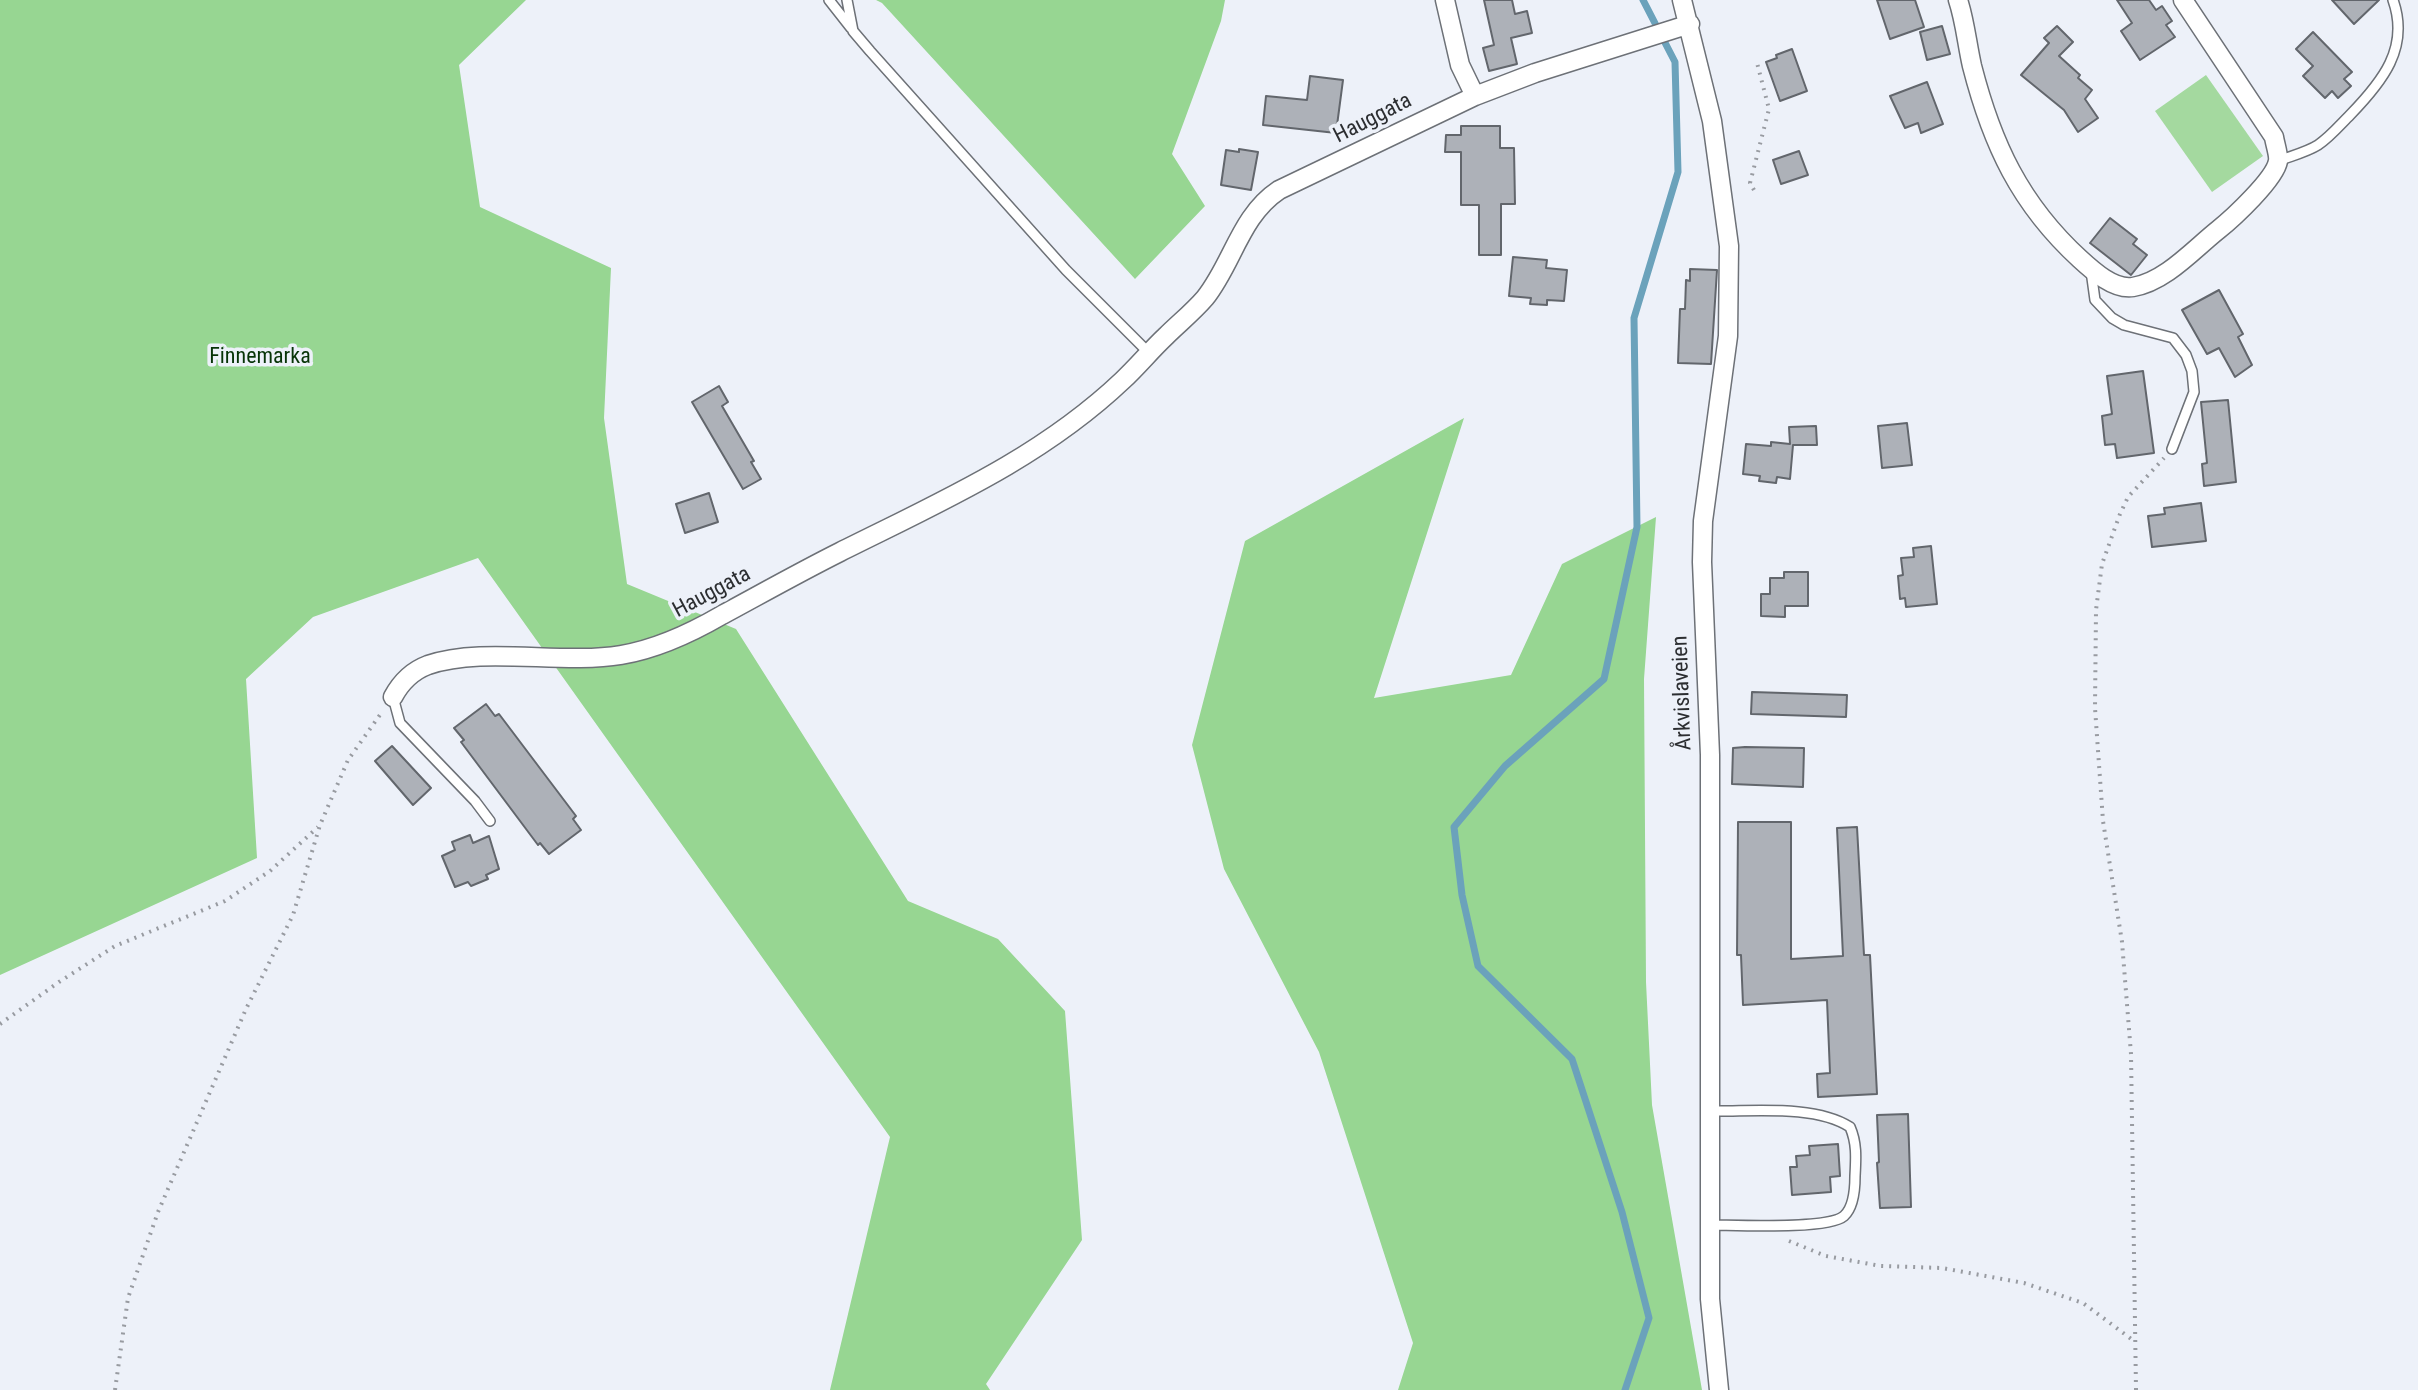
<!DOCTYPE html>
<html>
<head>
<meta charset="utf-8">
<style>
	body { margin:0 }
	canvas { display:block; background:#edf1f9 }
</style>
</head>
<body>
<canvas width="2418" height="1390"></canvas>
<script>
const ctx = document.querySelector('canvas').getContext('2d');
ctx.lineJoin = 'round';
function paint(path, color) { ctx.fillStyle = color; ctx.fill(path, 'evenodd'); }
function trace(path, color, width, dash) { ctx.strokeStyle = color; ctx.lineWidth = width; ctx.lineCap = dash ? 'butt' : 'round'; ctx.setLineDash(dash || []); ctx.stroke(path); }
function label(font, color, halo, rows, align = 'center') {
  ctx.font = font + ' "Roboto Condensed",sans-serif'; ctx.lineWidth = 7; ctx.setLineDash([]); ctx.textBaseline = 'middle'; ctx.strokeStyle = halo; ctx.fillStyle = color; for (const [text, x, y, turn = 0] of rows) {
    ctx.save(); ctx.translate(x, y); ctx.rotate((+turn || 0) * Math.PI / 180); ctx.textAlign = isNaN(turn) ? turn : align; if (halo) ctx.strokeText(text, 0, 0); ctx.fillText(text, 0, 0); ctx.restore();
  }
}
paint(new Path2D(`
	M2206 75 2263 156 2212 192 2155 111Z`), '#a4d99f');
paint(new Path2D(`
	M0 0H526L459 65 480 207 611 268 604 418 627 584 736 629 908 901 998 939 1065 1011 1082 1240 986 1384 990 1390H830L890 1137 478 558 313 617 246 679 257 858 0 975Z
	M876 0H1225L1221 21 1172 154 1205 206 1135 279 882 3Z
	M1464 418 1374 698 1511 675 1562 564 1656 517 1644 679 1646 982 1652 1105 1702 1390H1398L1413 1343 1319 1052 1224 869 1192 745 1245 541Z`), '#97d692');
trace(new Path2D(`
	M1625 1390 1649 1318 1622 1212 1572 1059 1478 966 1462 895 1454 827 1505 766 1604 679 1637 527 1634 318 1678 172 1675 62 1643 0`), '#6ba2bb', 7);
const building = new Path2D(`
	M1484 0H1512L1515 14 1527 11 1532 33 1511 38 1517 64 1489 71 1483 48 1494 45Z
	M1877 0H1915L1924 27 1890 39Z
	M2117 0H2149L2156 10 2162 6 2172 21 2166 25 2175 37 2140 60 2121 31 2132 23Z
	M2332 0H2379L2354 24Z
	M1942 26 1950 54 1927 60 1920 32Z
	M2057 26 2073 42 2059 56 2080 75 2078 78 2092 90 2085 99 2098 118 2078 132 2064 110 2021 75 2049 43 2044 38Z
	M2313 32 2352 72 2344 79 2351 86 2338 98 2332 91 2325 98 2303 76 2313 66 2296 49Z
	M1792 49 1807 91 1780 101 1766 62 1777 58 1776 55Z
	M1310 76 1343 80 1336 133 1263 125 1266 96 1307 100Z
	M1927 82 1943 124 1921 133 1918 123 1905 128 1890 96Z
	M1461 126H1500V148H1514L1515 204H1501V255H1479V205H1461V152H1445L1446 135H1461Z
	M1239 149 1258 152 1251 190 1221 185 1226 150 1239 152Z
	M1799 151 1808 175 1781 184 1773 160Z
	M2110 218 2137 239 2133 244 2147 255 2131 275 2090 243Z
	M1513 257 1547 260 1546 268 1567 270 1564 301 1547 300V305L1530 304 1531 298 1509 296Z
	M1690 269 1717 270 1711 364 1678 363 1680 309H1685L1686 280 1690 281Z
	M2219 290 2243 334 2238 337 2252 365 2235 377 2219 348 2207 354 2182 310Z
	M2143 371 2154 453 2117 458 2115 444 2105 445 2102 416 2112 414 2107 376Z
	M719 386 728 402 722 406 754 461 751 462 761 479 743 489 692 402Z
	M2228 400 2236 482 2204 486 2202 464 2207 463 2201 402Z
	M1907 423 1912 465 1882 468 1878 426Z
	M1816 426 1817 445H1793L1790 479 1777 477 1776 483 1759 481 1760 476 1743 474 1746 444 1771 446V442L1790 444 1789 427Z
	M709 493 718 522 685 533 676 504Z
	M2201 503 2206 541 2152 547 2148 516 2165 514 2164 508Z
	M1931 546 1937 604 1906 607 1905 598 1900 599 1898 576 1903 575 1901 558 1914 557 1913 548Z
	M1784 572H1808V606H1785V617L1761 616V594H1770V578H1784Z
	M1752 692 1847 695 1846 717 1751 714Z
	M486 704 495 716 499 714 576 816 573 819 581 830 549 854 540 843 538 845 461 742 464 740 454 728Z
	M392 746 431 788 413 805 375 761Z
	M1745 747 1804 748 1803 787 1732 784 1733 748Z
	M1738 822H1791V959L1843 956 1837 828 1857 827 1864 955H1870L1877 1094 1818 1097 1817 1074 1830 1073 1827 1000 1743 1005 1741 955H1737Z
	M470 835 473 843 489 836 499 869 486 875 488 879 471 886 468 882 455 887 442 856 455 850 452 842Z
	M1908 1114 1911 1207 1880 1208 1877 1163 1879 1162 1877 1115Z
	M1838 1144 1840 1176 1830 1177 1831 1192 1792 1195 1790 1167H1797L1796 1156 1810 1155 1809 1146Z`);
paint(building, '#adb1b8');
trace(building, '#62666c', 2);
const lane = new Path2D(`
	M829 0 851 28
	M847 0 853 31 870 51 1066 270 1149 353
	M2278 161C2291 156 2307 152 2318 145 2330 137 2340 125 2350 115 2382 82 2410 48 2393 0
	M2091 271 2095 300 2112 318 2124 325 2173 338 2186 355 2192 371 2194 392 2172 449
	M393 697 400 723 475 801 490 821
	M1708 1225C1734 1225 1828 1230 1844 1216 1854 1207 1855 1189 1855 1176 1856 1158 1857 1143 1850 1127 1814 1104 1751 1112 1709 1111`);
const street = new Path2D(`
	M1445 0 1460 65 1475 96
	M1682 0 1712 121 1729 246 1728 336 1703 521 1702 562 1710 755V1299L1719 1390
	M1958 0C1965 21 1967 44 1972 66 1992 144 2020 204 2080 259 2093 271 2114 290 2133 287 2165 282 2194 249 2218 230 2233 218 2275 179 2278 161 2279 155 2275 144 2274 137L2183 0
	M393 697C401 682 412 671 428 665 483 646 562 665 621 655 657 649 691 633 722 615 761 594 800 572 840 552 940 502 1041 458 1123 380 1138 366 1151 350 1166 336 1178 324 1193 312 1205 298 1233 263 1240 216 1279 190L1475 96 1535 73 1690 24`);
trace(lane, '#6d7177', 12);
trace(street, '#6d7177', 21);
trace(new Path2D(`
	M1754 190 1750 183 1769 109 1756 59
	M0 1024 59 982 115 946 225 901 270 871 318 827
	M1789 1241 1826 1256 1881 1266 1942 1268 2024 1283 2083 1303 2134 1341
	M115 1390 128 1298 158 1212 246 1009 293 915 320 825 348 760 382 712
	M2136 1390 2131 1054 2122 942 2103 821 2095 708 2096 610 2102 564 2120 514 2128 497 2164 458`), '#989ba1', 4, [2, 6]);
trace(lane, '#fff', 9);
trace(street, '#fff', 18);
label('22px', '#2c2e31', '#edf1f9', [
	["Hauggata",1373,119,-27],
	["Hauggata",712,593,-28],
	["Årkvislaveien",1683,693,-92]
]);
label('22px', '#073407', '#edf1f9', [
	["Finnemarka",260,357]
]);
</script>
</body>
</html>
